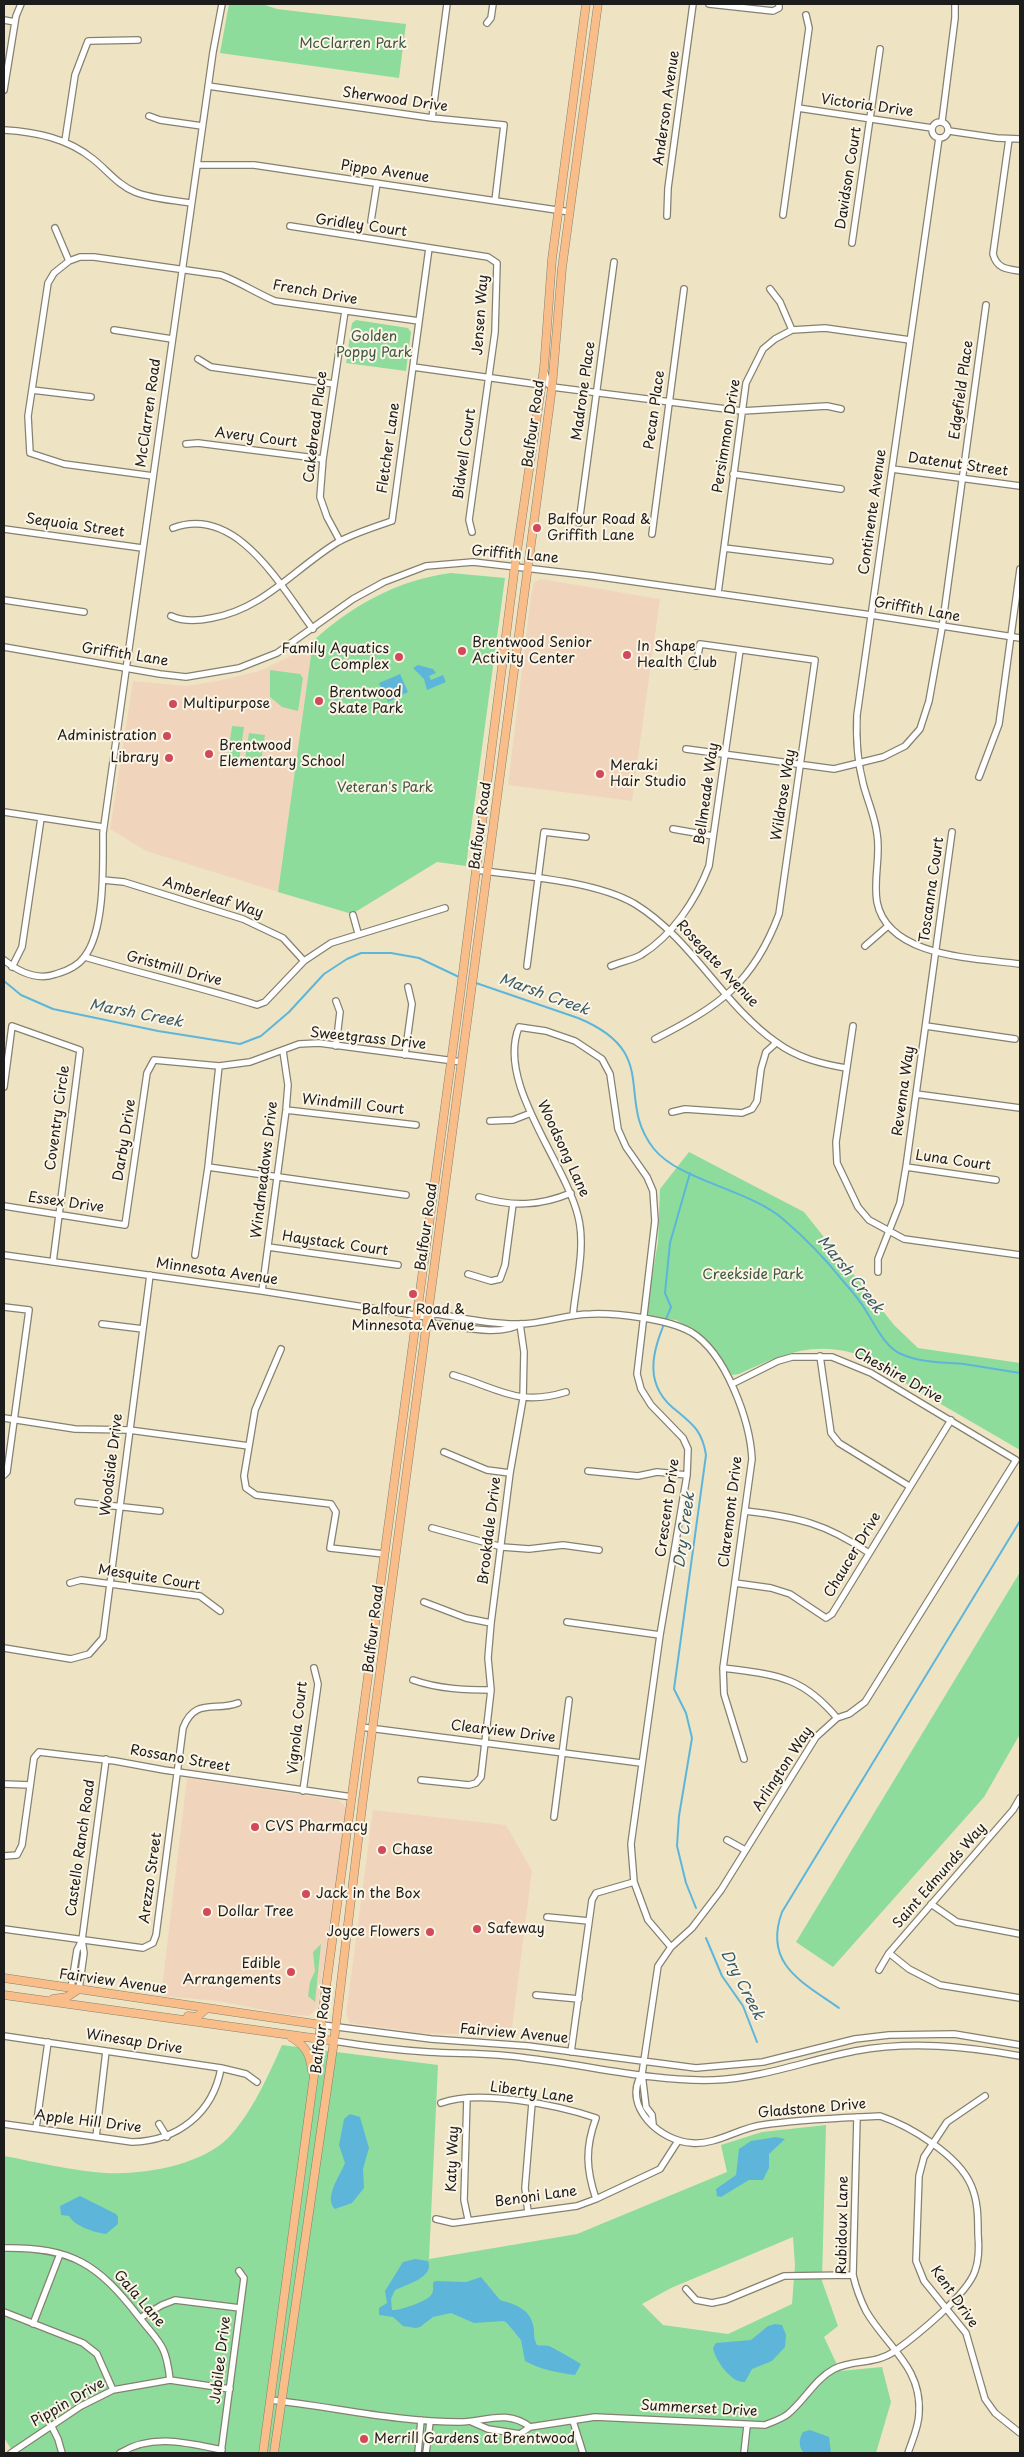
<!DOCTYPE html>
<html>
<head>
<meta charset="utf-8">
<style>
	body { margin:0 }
	#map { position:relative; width:1024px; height:2457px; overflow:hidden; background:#eee4c4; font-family:"Playpen Sans",sans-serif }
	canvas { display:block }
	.frame { position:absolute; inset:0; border:5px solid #1c1c1c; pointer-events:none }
</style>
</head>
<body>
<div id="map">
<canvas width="1024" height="2457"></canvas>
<div class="frame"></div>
</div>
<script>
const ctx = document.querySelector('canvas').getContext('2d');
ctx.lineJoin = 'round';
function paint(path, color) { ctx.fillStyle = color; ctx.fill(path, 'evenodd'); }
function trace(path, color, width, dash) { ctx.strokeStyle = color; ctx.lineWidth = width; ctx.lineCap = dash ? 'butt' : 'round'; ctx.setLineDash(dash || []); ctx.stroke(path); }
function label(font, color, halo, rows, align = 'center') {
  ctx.font = font + ' "Playpen Sans",sans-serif'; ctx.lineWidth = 4; ctx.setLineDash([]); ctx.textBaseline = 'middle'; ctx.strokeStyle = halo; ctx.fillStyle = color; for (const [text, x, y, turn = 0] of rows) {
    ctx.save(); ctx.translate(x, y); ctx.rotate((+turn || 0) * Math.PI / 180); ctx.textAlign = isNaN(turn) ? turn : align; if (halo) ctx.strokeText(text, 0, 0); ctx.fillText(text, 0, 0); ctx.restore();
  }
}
paint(new Path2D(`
	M541 579 660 599 632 801 508 785 531 595 534 582Z
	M313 641 278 892 146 851 110 829 133 681 187 686 222 680 259 671 297 653Z
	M187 1778 338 1800 344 1805 346 1810 330 1929 317 2008 309 2016 283 2014 218 2001 161 1996Z
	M373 1810 506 1825 532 1871 511 2036 420 2033 350 2023 346 2014Z`), '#f0d5bc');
paint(new Path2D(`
	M229 4H262L277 9 302 12 406 24 399 78 220 53Z
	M356 320 408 328 411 332 406 371 346 363 352 323Z
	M451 573 505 578 466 866 437 862 352 914 278 892 313 641C352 605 398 580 451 573Z
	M270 670 300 674 303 678 298 711 282 707 270 697Z
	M232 726 244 727 239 762 227 761Z
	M249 733 265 735 260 768 244 766Z
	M689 1152 804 1212 894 1325 918 1348 1020 1363V1450L853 1353C809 1341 778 1356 739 1374L732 1375 703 1336 676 1320 645 1317 658 1242 660 1189Z
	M1020 1572V1734L984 1797 833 1967 796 1942Z
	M321 1944 315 2002 308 1996 310 1982 315 1971 313 1952Z
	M282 2045 438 2065 429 2259 577 2234 727 2172 721 2145 762 2132 826 2125 822 2281 838 2326 824 2337 840 2371 882 2367 891 2402 876 2453H14L4 2438V2156C37 2162 72 2171 106 2173 144 2175 201 2165 228 2138 251 2115 269 2074 282 2045ZM793 2237 795 2265 792 2304 728 2334 663 2325 642 2304 671 2288Z`), '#8ddc9b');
paint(new Path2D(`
	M418 665 433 669 436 673 429 676 431 680 443 675 446 682 427 690 424 679 413 668Z
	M400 674 408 692 388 702 379 683Z
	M350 2114 360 2117 369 2148 363 2169 364 2188 352 2203 335 2209C323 2198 341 2174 345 2163L339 2145 344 2119Z
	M776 2137 785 2139 769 2154V2168L763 2180H749L721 2197 717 2196 716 2189 736 2175 739 2149 751 2141Z
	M80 2196 116 2214 118 2217V2224L106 2234C96 2233 74 2226 69 2216L61 2215 60 2206Z
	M415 2259 428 2261C435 2277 406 2285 395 2290L391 2299 392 2310C399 2311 428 2301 431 2295 434 2292 433 2287 433 2283L435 2281 466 2282 481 2277 500 2300C517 2305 531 2309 534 2329 534 2335 534 2339 537 2345 541 2346 544 2345 549 2346 552 2347 580 2363 581 2364L575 2375C558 2373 539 2369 525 2361L521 2340 507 2323 504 2321 474 2323 451 2313 433 2317 420 2327 416 2328 403 2326 393 2317 379 2315V2308L387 2303 385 2291 403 2262Z
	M775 2324 782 2325 786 2335 785 2347 772 2361 752 2369 745 2382C732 2384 715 2360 713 2348L716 2343 751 2340 768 2326Z
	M810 2430 829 2437 831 2453H804C798 2447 799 2438 803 2432Z`), '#5db6da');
trace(new Path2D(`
	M4 981 21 995 53 1009 158 1031 240 1044 261 1036 289 1012 324 974 347 959 361 953H391L419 958 459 977
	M476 983 578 1018C663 1053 614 1099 654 1149 680 1181 748 1189 783 1219 805 1238 825 1258 843 1281 851 1290 860 1300 866 1311 876 1326 884 1346 901 1354 921 1363 944 1362 964 1364 983 1367 1002 1370 1020 1373
	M690 1173 670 1243 665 1293 671 1307C657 1341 639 1378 672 1407 691 1423 702 1429 706 1455L674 1689 686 1713 692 1738 679 1816 677 1846 686 1883 696 1908
	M706 1938 722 1976 743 2006 757 2042
	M839 2008C802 1982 763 1964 782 1912L1020 1521`), '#5db6da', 2);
const minor = new Path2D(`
	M709 4 773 11 779 8V4
	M4 20 15 22
	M487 23 491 18 493 4
	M208 86 432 118 504 125 495 201
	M4 90 16 16 21 4
	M798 108 932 128
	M149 116 160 120 202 126
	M432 118 447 4
	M942 121 955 18V4
	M932 130a8 8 0 1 1 16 0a8 8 0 1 1-16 0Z
	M4 130C36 132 67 138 93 159 107 170 118 185 135 192 152 199 173 200 191 203
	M949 131 997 138 1020 139
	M939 138 857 715C856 738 857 760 863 783 867 800 875 816 877 834 881 856 873 879 877 902 888 958 976 958 1020 964
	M1009 139 993 254C997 269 1007 269 1020 271
	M65 141 75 75 88 41 138 40
	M197 165H254L570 212
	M783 215 809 28 806 15
	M667 216 668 188 693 4
	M371 221 377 183
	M290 226 488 257 497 263 495 332 469 520 472 532
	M55 228 69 261
	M852 243 880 49
	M770 289 780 302 792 330
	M114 330 172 339
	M198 359 211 367 334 384
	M413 367 542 385
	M545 373 548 384 552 387 742 411 827 406 841 409
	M32 390 91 397
	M186 444 198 443 323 459
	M892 469 1020 486
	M733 474 841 489
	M153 476 64 464 30 453 28 416 48 283 54 273 69 261 80 257H94L221 275C240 282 256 293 275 301L419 321
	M579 523 614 262
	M173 528C237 504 281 587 313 629
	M4 529 142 548
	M652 534 684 289
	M340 541 327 517 320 497 323 459 345 311
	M724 548 830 561
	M718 593 746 383 763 349 775 339 792 330 825 328 910 340
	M4 600 84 612
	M171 616C184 622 198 621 212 618 264 609 295 568 338 542 355 533 374 527 392 521L429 248
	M4 647 160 674 186 677 239 668 277 653 353 599 384 582 426 566 473 562 594 576 871 615 1020 638
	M686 749 834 769 883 757 905 746 920 729 929 701 942 628 986 305
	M979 777 999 724 1020 569
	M4 812 103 827
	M673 829 713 836
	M476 870C522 876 596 881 635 904 692 939 723 1005 776 1042 797 1058 822 1064 846 1068
	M103 880 124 882 243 919 283 938 304 961
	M353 915 358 933
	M865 946 888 926
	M85 957C142 974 200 987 257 1005L265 1002 304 961 331 943 445 908
	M4 960C19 972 37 981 56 974 67 971 79 965 85 956 105 929 103 866 103 833L213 52 222 4
	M527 966 544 832 586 837
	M611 966C620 962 632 960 641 955 673 935 696 900 709 866L740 650
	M12 967 22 947 41 818
	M336 1001 340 1012 336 1046
	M853 1026 836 1142 837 1163 858 1207 869 1220 904 1239 1020 1255
	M926 1026 1015 1039
	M655 1039C719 1006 753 984 779 914L815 660 700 644 696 666
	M405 1055 412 1004 408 987
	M4 1087 12 1026 80 1050 53 1262
	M916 1094 1020 1108
	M286 1110 416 1125
	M672 1112 685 1109 742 1113 752 1109 757 1101 761 1069 766 1052 776 1043
	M490 1121 513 1120 531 1113
	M208 1167 406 1195
	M906 1167 996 1180
	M479 1197C512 1207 540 1206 571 1193
	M4 1206 125 1225 147 1073 154 1060 219 1066 250 1062 299 1044 319 1043 462 1062
	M268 1247 398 1265
	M4 1255 262 1291 427 1317 436 1314C463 1318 492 1325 519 1324 543 1324 566 1314 591 1314 617 1313 668 1319 691 1332 726 1353 750 1421 752 1459L723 1668 724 1694 744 1759
	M195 1255 208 1167 219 1066
	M878 1272V1259L900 1203 906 1167 952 832
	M468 1274 491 1281 500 1279 505 1265 513 1204
	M262 1291 286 1110 288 1085 283 1051
	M4 1307 29 1310 7 1472 4 1475
	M573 1315C576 1284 586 1246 578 1216 564 1160 496 1083 519 1027L546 1031 575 1041 602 1059 610 1074 618 1129 626 1147 647 1177 653 1191 655 1221 637 1374 641 1389 651 1405 683 1438 688 1449 687 1475 660 1635 631 1844 634 1882 648 1920 671 1947
	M427 1317 435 1324C457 1326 501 1337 520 1324
	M102 1324 143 1329
	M281 1349 255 1410 244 1476 246 1488 256 1495 331 1504 336 1512 330 1548 384 1554
	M820 1356 831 1433 839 1443 909 1486
	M453 1375C498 1388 517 1407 566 1392
	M4 1418 75 1429 129 1430 249 1446
	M444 1452 487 1470 510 1473
	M588 1471 638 1476 657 1472 687 1475
	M78 1502 160 1511
	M745 1511C797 1517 825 1523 869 1553
	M432 1528 502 1547 529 1549 563 1545 599 1550
	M70 1583 81 1580 200 1596 220 1611
	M735 1583 771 1588 790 1594 826 1618 832 1614 951 1420
	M424 1602 466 1618 491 1623
	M567 1622 660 1635
	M4 1648 71 1659 89 1654 103 1638 150 1275
	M723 1668C775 1675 801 1675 837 1718
	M413 1680C439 1689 465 1690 491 1690
	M361 1727 641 1763
	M421 1780 469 1785 476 1783 481 1777 491 1690 488 1658 491 1623 510 1473 523 1399 524 1352 520 1324
	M4 1784 30 1785
	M303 1791 318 1684 314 1668
	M554 1817 569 1700
	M727 1840 745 1850
	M4 1856 17 1855 22 1845 34 1758 39 1752 115 1761 164 1770 352 1797
	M931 1904 957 1922 1020 1934
	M547 1917 589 1921
	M4 1929 143 1948 153 1943 156 1935 183 1728C195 1697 215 1712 238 1703
	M889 1953 909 1969 940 1985 1020 1998
	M879 1970 889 1953 1013 1810 1020 1798
	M71 1988 77 1950 82 1940 106 1759
	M79 1989 84 1953 82 1940
	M536 1995 579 1999
	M322 2025 431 2039 528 2046 696 2068 763 2062 855 2039 889 2035 954 2034 1020 2045
	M4 2036 221 2068 246 2074 257 2082
	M334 2041C365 2046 396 2050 428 2052 461 2054 494 2053 526 2058 588 2065 652 2082 714 2080 763 2078 808 2060 855 2051 910 2041 965 2046 1020 2056
	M571 2052 592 1900 596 1893 634 1882
	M985 2096 947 2122 924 2157 919 2176 916 2261 924 2281 966 2333 985 2399 995 2413 1020 2433
	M467 2098 464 2200 468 2219
	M441 2103C479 2089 558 2105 596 2118 585 2148 586 2169 596 2199
	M857 2117 853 2275C856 2288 860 2299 866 2311 887 2347 922 2367 919 2413 919 2426 912 2441 908 2453
	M4 2124 132 2142C178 2141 213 2113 221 2068
	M159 2124 167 2137
	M653 2124 652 2115 646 2107 642 2074 658 1966 671 1947 692 1928 721 1890 816 1737 837 1718 849 1714 865 1702 1016 1460 871 1373 832 1357H792L778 1361 732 1384
	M36 2128 48 2042
	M96 2137 106 2051
	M528 2212 525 2188 532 2103
	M436 2219 453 2223 577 2206 596 2199 660 2169 678 2141
	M4 2248C72 2247 98 2264 139 2317 160 2344 166 2344 170 2380
	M686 2289 696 2300 712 2303 726 2300 784 2276 853 2275
	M4 2312 83 2343 97 2354 113 2390
	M140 2318 162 2305 175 2300 240 2308
	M33 2324 60 2254
	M271 2400C334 2407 397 2422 460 2422 485 2422 506 2409 530 2427
	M573 2421 583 2453
	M472 2422 488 2429 520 2434 530 2427 595 2417 765 2425C772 2422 782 2419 788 2414 805 2400 815 2379 834 2369 853 2359 875 2365 895 2351 916 2336 967 2295 975 2271 979 2260 979 2245 978 2234 978 2217 978 2201 971 2185 958 2155 910 2126 880 2116 841 2118 801 2119 762 2125 739 2128 716 2145 692 2143 661 2142 621 2106 642 2074
	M51 2425 58 2439 62 2453
	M11 2453 81 2406 113 2390 170 2380 230 2389
	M120 2453C152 2433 188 2443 222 2450
	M221 2453 244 2278 239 2271
	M418 2453 421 2420
	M426 2453 430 2422
	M744 2453 747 2426`);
const major = new Path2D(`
	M4 1978 322 2025
	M4 1995 334 2041
	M53 1999 67 1997 79 1989
	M188 2016 197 2017 207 2008
	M291 2037C306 2046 310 2054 312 2071
	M263 2453 461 988 515 565 544 368 552 259 586 4
	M274 2453 334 2041 363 1799 552 387 562 268 598 4`);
trace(minor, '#858070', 8);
trace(major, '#858070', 9);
trace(minor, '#fff', 5.5);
trace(major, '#f8bd89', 8);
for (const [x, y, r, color] of [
	[537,528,5,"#d1495b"],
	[462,651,5,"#d1495b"],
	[627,655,5,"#d1495b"],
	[399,657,5,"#d1495b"],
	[319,701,5,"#d1495b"],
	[173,704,5,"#d1495b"],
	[167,736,5,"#d1495b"],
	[209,754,5,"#d1495b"],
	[169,758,5,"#d1495b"],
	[600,774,5,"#d1495b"],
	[413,1294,5,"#d1495b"],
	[255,1827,5,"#d1495b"],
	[382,1850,5,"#d1495b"],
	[306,1894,5,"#d1495b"],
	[207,1912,5,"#d1495b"],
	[477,1929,5,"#d1495b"],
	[430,1932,5,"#d1495b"],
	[291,1972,5,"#d1495b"],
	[364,2439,5,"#d1495b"]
]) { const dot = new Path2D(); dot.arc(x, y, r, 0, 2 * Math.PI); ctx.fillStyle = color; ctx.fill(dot); trace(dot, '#fcf5e5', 2); }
label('14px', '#3e5642', '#fcf5e5', [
	["McClarren Park",353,44],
	["Golden",374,337],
	["Poppy Park",374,353],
	["Veteran's Park",385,788],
	["Creekside Park",753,1275]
]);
label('14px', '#1c1c1c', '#fcf5e5', [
	["Sherwood Drive",395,100,8],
	["Victoria Drive",867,106,8],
	["Anderson Avenue",667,108,-82],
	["Pippo Avenue",385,172,8],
	["Davidson Court",849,178,-81],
	["Gridley Court",361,226,8],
	["French Drive",315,293,10],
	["Jensen Way",481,315,-86],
	["Edgefield Place",962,390,-82],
	["Madrone Place",584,391,-82],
	["Pecan Place",655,410,-82],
	["McClarren Road",149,413,-82],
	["Balfour Road",534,424,-82],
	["Cakebread Place",316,427,-83],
	["Persimmon Drive",727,436,-81],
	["Avery Court",256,438,7],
	["Fletcher Lane",389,448,-82],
	["Bidwell Court",465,454,-82],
	["Datenut Street",958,465,8],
	["Continente Avenue",873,512,-82],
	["Sequoia Street",75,526,8],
	["Griffith Lane",515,555,5],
	["Griffith Lane",917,610,10],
	["Griffith Lane",125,655,9],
	["Bellmeade Way",707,794,-82],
	["Wildrose Way",784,795,-81],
	["Balfour Road",481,826,-82],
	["Toscanna Court",932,890,-82],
	["Amberleaf Way",213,898,18],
	["Rosegate Avenue",717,964,47],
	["Gristmill Drive",174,969,15],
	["Sweetgrass Drive",368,1039,6],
	["Revenna Way",904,1091,-82],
	["Windmill Court",353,1105,6],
	["Coventry Circle",58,1118,-82],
	["Darby Drive",125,1140,-81],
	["Woodsong Lane",563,1149,65],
	["Luna Court",953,1161,8],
	["Windmeadows Drive",265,1170,-83],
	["Essex Drive",66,1203,8],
	["Balfour Road",427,1227,-82],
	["Haystack Court",335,1244,8],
	["Minnesota Avenue",217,1272,8],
	["Cheshire Drive",898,1376,29],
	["Woodside Drive",112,1465,-83],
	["Crescent Drive",668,1508,-82],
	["Claremont Drive",731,1512,-83],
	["Brookdale Drive",490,1531,-83],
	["Chaucer Drive",853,1555,-59],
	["Mesquite Court",149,1578,9],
	["Balfour Road",374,1629,-83],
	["Vignola Court",298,1728,-84],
	["Clearview Drive",503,1732,7],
	["Rossano Street",180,1759,10],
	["Arlington Way",783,1769,-57],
	["Castello Ranch Road",81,1848,-82],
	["Saint Edmunds Way",940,1876,-49],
	["Arezzo Street",151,1878,-82],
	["Fairview Avenue",113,1982,8],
	["Balfour Road",322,2030,-83],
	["Fairview Avenue",514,2034,5],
	["Winesap Drive",134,2042,9],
	["Liberty Lane",532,2093,8],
	["Gladstone Drive",812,2109,-5],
	["Apple Hill Drive",88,2122,7],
	["Katy Way",453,2159,-88],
	["Benoni Lane",536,2197,-8],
	["Rubidoux Lane",843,2225,-89],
	["Kent Drive",954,2297,55],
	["Gala Lane",139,2299,49],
	["Jubilee Drive",221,2360,-83],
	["Pippin Drive",68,2403,-30],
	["Summerset Drive",699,2409,3]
]);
label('14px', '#1c1c1c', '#fcf5e5', [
	["Balfour Road &",547,520],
	["Griffith Lane",547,536],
	["Brentwood Senior",472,643],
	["Activity Center",472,659],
	["In Shape",637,647],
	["Health Club",637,663],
	["Family Aquatics",389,649,"right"],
	["Complex",389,665,"right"],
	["Brentwood",329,693],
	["Skate Park",329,709],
	["Multipurpose",183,704],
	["Administration",157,736,"right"],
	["Brentwood",219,746],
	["Elementary School",219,762],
	["Library",159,758,"right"],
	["Meraki",610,766],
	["Hair Studio",610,782],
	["Balfour Road &",413,1310,"center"],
	["Minnesota Avenue",413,1326,"center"],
	["CVS Pharmacy",265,1827],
	["Chase",392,1850],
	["Jack in the Box",316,1894],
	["Dollar Tree",217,1912],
	["Safeway",487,1929],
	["Joyce Flowers",420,1932,"right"],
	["Edible",281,1964,"right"],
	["Arrangements",281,1980,"right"],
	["Merrill Gardens at Brentwood",374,2439]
], 'left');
label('italic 15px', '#365a68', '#fcf5e5', [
	["Marsh Creek",544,995,20],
	["Marsh Creek",136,1014,11],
	["Marsh Creek",850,1275,51],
	["Dry Creek",685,1530,-82],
	["Dry Creek",742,1985,63]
]);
</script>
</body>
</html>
